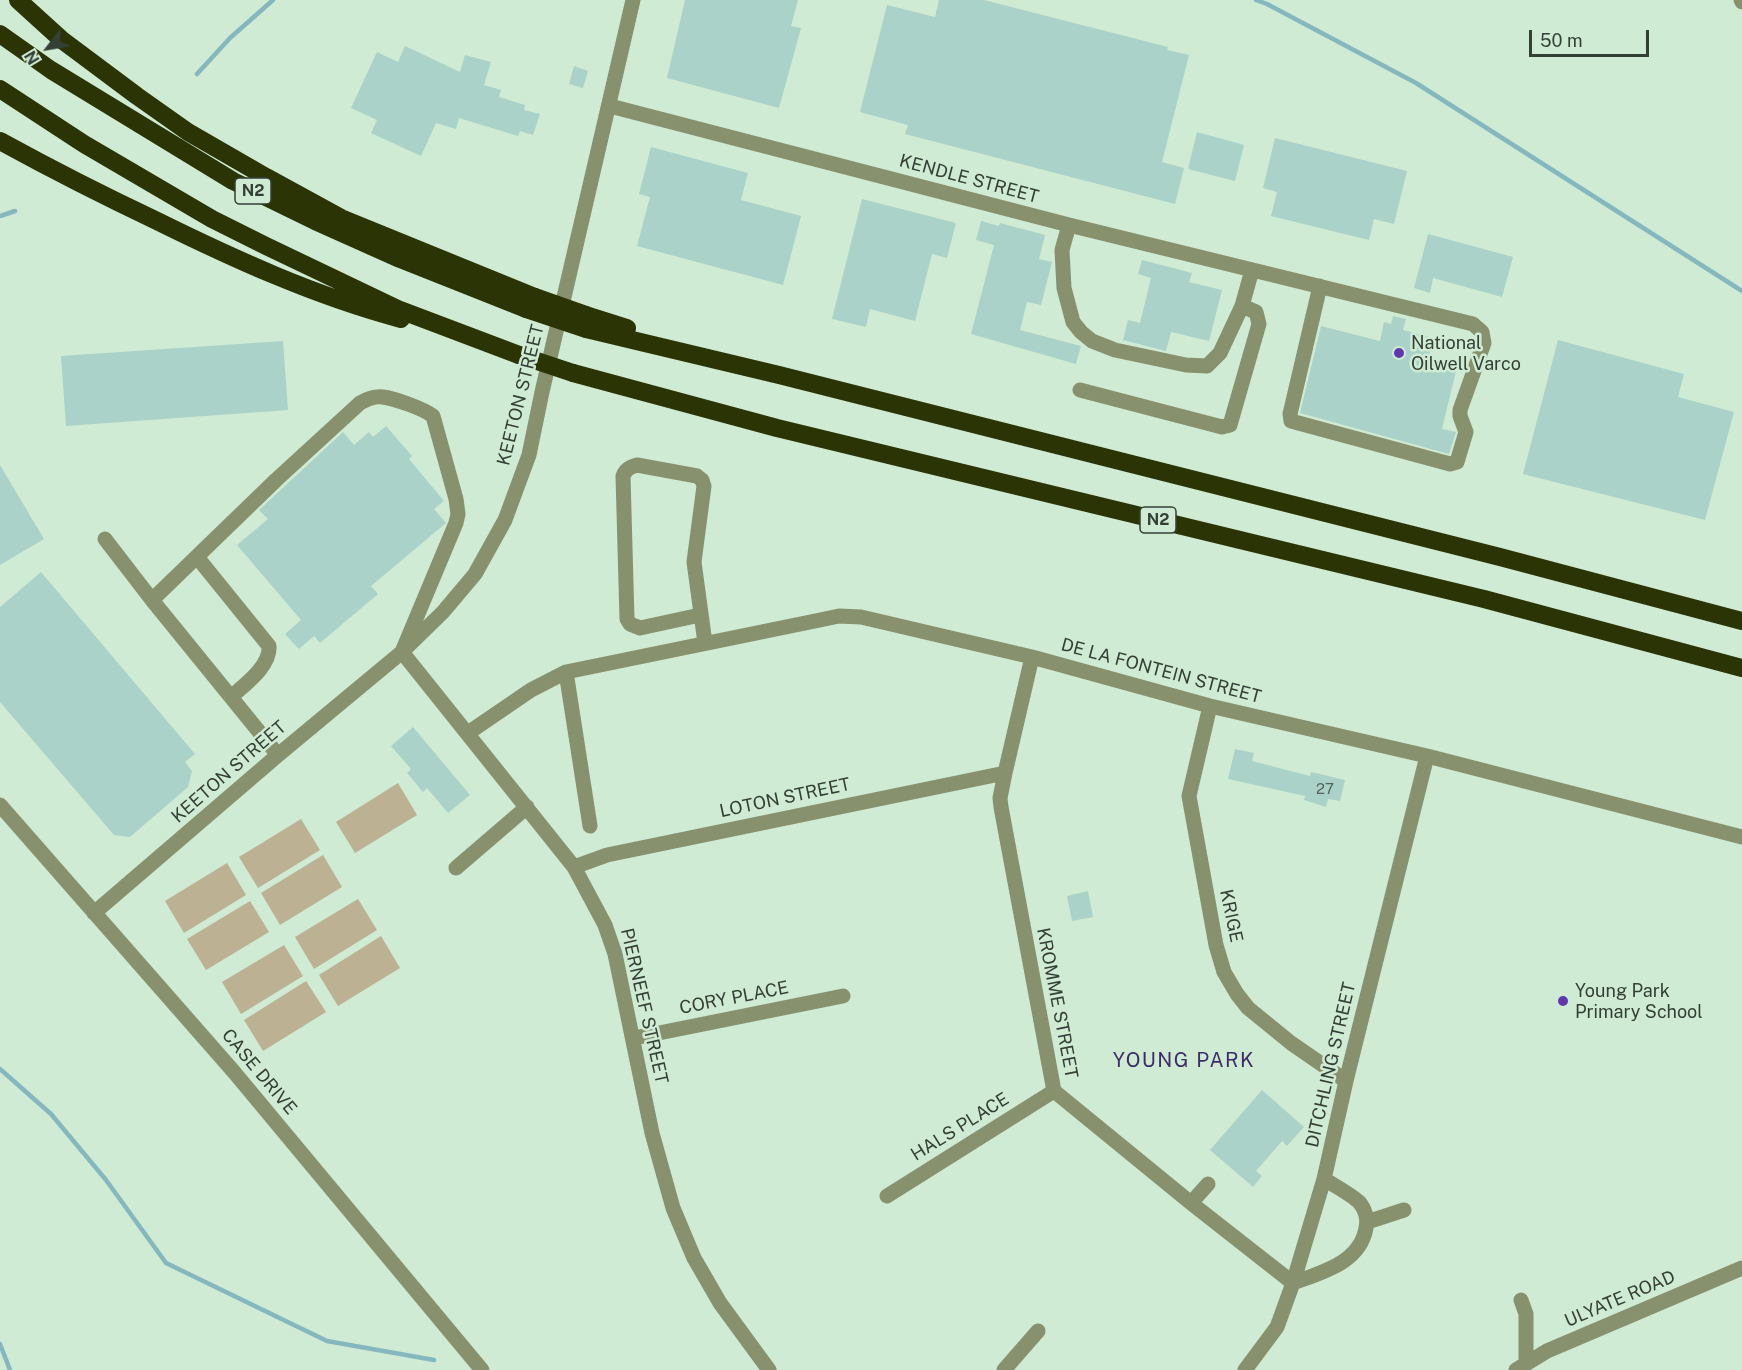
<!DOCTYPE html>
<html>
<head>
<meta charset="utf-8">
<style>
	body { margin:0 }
	#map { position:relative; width:1742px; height:1370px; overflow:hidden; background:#cfebd3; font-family:"Public Sans",sans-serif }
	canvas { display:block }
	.north { position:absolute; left:18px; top:18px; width:60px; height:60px; -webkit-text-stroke:4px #cfebd3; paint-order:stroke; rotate:239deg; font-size:16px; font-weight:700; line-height:24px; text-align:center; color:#343f36 }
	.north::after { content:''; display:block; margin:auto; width:21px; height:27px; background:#343f36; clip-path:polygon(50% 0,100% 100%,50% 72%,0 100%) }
	.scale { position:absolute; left:1529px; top:30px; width:120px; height:27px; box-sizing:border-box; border:3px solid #343f36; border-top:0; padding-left:8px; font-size:18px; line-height:21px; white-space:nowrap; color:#343f36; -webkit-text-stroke:4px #cfebd3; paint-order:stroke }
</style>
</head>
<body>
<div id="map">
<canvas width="1742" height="1370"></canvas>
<div class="north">N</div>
<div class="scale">50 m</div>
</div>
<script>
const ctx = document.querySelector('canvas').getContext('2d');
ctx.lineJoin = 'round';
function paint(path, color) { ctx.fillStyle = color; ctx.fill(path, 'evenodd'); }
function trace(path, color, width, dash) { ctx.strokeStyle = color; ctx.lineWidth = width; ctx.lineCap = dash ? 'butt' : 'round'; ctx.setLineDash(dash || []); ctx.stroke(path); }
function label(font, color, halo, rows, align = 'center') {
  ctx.font = font + ' "Public Sans",sans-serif'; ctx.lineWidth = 5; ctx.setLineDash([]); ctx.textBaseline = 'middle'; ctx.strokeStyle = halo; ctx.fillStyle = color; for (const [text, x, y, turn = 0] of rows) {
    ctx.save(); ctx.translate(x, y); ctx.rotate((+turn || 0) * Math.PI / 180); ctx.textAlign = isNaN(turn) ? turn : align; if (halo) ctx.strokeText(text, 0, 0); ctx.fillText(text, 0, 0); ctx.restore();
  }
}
paint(new Path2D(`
	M398 783 417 815 355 853 336 822Z
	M301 819 320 850 258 888 239 857Z
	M323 855 342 887 280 925 261 893Z
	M227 863 246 895 184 933 165 901Z
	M358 899 377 930 314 969 295 937Z
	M250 901 269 932 206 970 187 939Z
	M381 936 400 968 338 1006 319 975Z
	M284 945 303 976 241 1014 222 982Z
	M306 981 326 1012 263 1051 244 1020Z`), '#bcb193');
trace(new Path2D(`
	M1256 0 1267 4 1416 83 1742 291
	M197 74 230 38 273 0
	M0 216 15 211
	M0 1069 51 1114 106 1180 166 1263 327 1341 434 1360
	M0 1344 10 1370`), '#85b7be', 4.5);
paint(new Path2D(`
	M685 0H798L791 26 801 28 779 108 667 78Z
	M939 0H984L1168 47 1167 50 1189 55 1162 162 1184 168 1175 204 905 134 908 125 860 112 887 5 935 17Z
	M405 46 460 72 465 55 491 62 484 85 501 90 499 97 525 105 524 110 540 114 533 135 520 131 518 136 459 118 456 129 436 123 421 156 371 133 377 120 351 108 377 52 398 62Z
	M574 66 588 71 583 88 569 84Z
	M1197 132 1244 145 1235 181 1188 169Z
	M1275 138 1407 171 1394 224 1374 219 1369 240 1271 216 1277 192 1263 188Z
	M651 147 748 173 741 200 801 216 783 285 637 246 650 197 639 194Z
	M862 199 956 223 947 258 932 254 915 321 870 309 866 327 832 319Z
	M981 221 999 226 1000 223 1045 235 1039 259 1052 262 1041 305 1027 302 1020 330 1081 346 1076 364 971 334 994 245 976 240Z
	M1428 234 1513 257 1502 297 1433 278 1430 293 1414 288Z
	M1142 260 1192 273 1189 282 1222 290 1209 341 1171 332 1166 351 1123 340 1128 320 1140 323 1151 278 1138 274Z
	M1393 316 1406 319 1403 330 1433 338 1427 364 1456 371 1442 429 1456 432 1449 454 1300 413 1321 326 1380 341 1384 322 1391 324Z
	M1558 340 1684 374 1678 397 1734 412 1705 520 1523 474Z
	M283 341 288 410 66 426 61 356Z
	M386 426 412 456 409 459 444 501 434 509 446 523 371 586 378 594 320 643 314 636 299 649 285 634 301 620 237 545 268 519 259 510 343 432 354 445 369 432 373 437Z
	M0 465 44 539 0 565Z
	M41 572 195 754 185 762 192 771 188 787 130 837 114 835 0 702V607Z
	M413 727 470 795 448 813 427 788 423 792 407 773 411 769 391 746Z
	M1235 749 1254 753 1252 761 1310 776 1311 772 1345 780 1340 801 1328 799 1326 807 1304 800 1305 796 1228 779Z
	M1088 891 1093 917 1072 921 1067 896Z
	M1262 1090 1304 1127 1287 1146 1282 1141 1256 1171 1262 1176 1253 1187 1210 1150Z`), '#abd2c8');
trace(new Path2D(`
	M1741 0 1742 2
	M610 106 1069 225 1473 324 1482 332 1484 343 1460 410V416L1466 432 1457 462 1450 464 1291 421 1290 414 1320 286
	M1069 225 1062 250 1064 288 1073 322 1081 332 1092 341 1115 350 1186 365 1207 366 1220 353 1242 306
	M1080 390 1222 427 1230 425 1259 324 1256 312 1242 306 1252 270
	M105 539 152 600 278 755
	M197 557 269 646C271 666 244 685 231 697
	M152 600 276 480 360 403C367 399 374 396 383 397 396 399 422 408 433 416L456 499 458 514 456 523 402 652 574 867 605 925 615 954 652 1133 673 1208 694 1258 720 1303 769 1370
	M700 615 640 628 630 624 627 619 623 476C626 469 630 467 637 465L697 476 702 480 704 486 694 562 705 643
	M1032 657 1005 773 1000 798 1001 807 1054 1091 1191 1203 1293 1283C1322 1272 1360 1263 1366 1228 1368 1219 1365 1209 1359 1202 1349 1193 1335 1186 1324 1179
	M566 672 590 826
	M1210 706 1189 796 1216 945 1224 972 1237 994 1248 1008 1291 1043 1346 1081
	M468 733 531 690 566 672 820 620 839 616 861 617 1032 657 1210 706 1427 756 1742 837
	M0 805 234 1072 482 1370
	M574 867 607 855 1005 773
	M456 868 527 807
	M94 913 278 755 402 652 443 612 475 574 505 520 529 455 542 392 633 0
	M634 1038 843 996
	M887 1196 1054 1091
	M1191 1203 1208 1184
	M1367 1222 1404 1210
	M1521 1300 1526 1314V1364
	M1004 1370 1038 1331
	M1245 1370 1277 1327 1293 1283 1324 1179 1346 1081 1427 756
	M1516 1370 1547 1351 1742 1268`), '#88916e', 15);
trace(new Path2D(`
	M18 0 62 40 137 96 188 132 266 177 341 218 535 297
	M0 34 51 70 233 181 315 221 400 259 526 309
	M0 89 84 144 212 219 266 246 400 310 519 355
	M0 141C51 169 102 195 155 220 234 259 315 296 401 319
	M586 315 627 328
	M586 329 779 375 1500 557 1742 621
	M573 373 777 428 1484 599 1742 668`), '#2b3405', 18);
trace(new Path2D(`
	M535 297 586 315
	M526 309 586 329
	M519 355 573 373`), '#2b3405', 18);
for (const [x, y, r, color] of [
	[1399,353,6,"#6137af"],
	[1563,1001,6,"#6137af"]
]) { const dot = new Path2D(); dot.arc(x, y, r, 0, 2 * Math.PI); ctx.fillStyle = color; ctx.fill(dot); trace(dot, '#cfebd3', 2); }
label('15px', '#52645a', null, [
	["27",1325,789]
]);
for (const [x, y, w] of [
	[253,191,36],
	[1158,520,36]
]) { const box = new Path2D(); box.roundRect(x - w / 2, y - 13, w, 26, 4.5); ctx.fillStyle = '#cfebd3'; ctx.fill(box); trace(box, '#343f36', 1.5); }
label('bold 16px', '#343f36', null, [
	["N2",253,191],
	["N2",1158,520]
]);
label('18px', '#343f36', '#cfebd3', [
	["KENDLE STREET",969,179,15],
	["KEETON STREET",521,395,-76],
	["DE LA FONTEIN STREET",1161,671,15],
	["KEETON STREET",229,772,-41],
	["LOTON STREET",785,798,-12],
	["KRIGE",1231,916,78],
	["CORY PLACE",734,998,-11],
	["KROMME STREET",1057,1003,79],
	["PIERNEEF STREET",644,1006,77],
	["DITCHLING STREET",1331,1065,-77],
	["CASE DRIVE",259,1072,50],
	["HALS PLACE",960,1127,-32],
	["ULYATE ROAD",1620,1299,-23]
]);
label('18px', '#343f36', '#cfebd3', [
	["National",1411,343],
	["Oilwell Varco",1411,364],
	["Young Park",1575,991],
	["Primary School",1575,1012]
], 'left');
ctx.letterSpacing = '1.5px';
label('20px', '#3d2c67', '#cfebd3', [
	["YOUNG PARK",1184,1061]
]);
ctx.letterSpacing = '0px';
</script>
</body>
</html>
